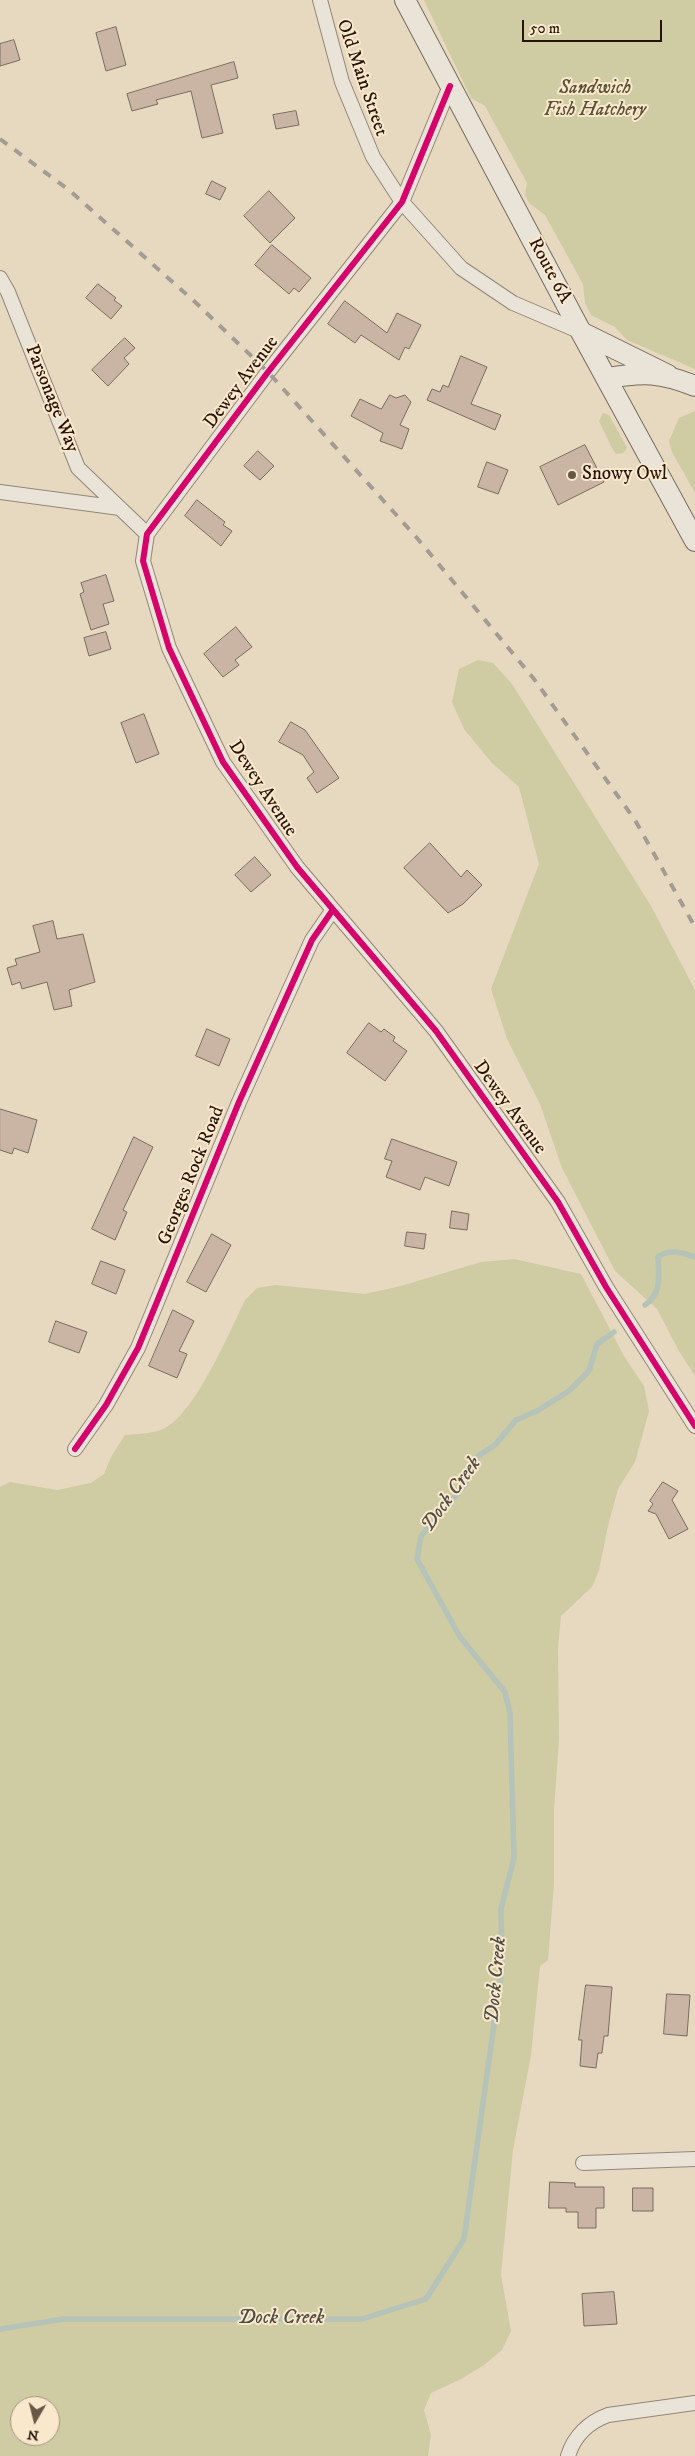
<!DOCTYPE html>
<html>
<head>
<meta charset="utf-8">
<style>
	body { margin:0 }
	#map { position:relative; width:695px; height:2456px; overflow:hidden; background:#e7d8c0; font-family:"IM FELL DW Pica",serif }
	canvas { display:block }
	.north { position:absolute; left:10px; top:2396px; width:50px; height:50px; box-sizing:border-box; background:#fae8cc; border:1px solid #a4937d; border-radius:50%; rotate:188deg; font-size:14px; font-weight:700; line-height:20px; text-align:center; color:#241307 }
	.north::after { content:''; display:block; margin:auto; width:18px; height:22px; background:#685848; clip-path:polygon(50% 0,100% 100%,50% 72%,0 100%) }
	.scale { position:absolute; left:522px; top:20px; width:140px; height:22px; box-sizing:border-box; border:2px solid #241307; border-top:0; padding-left:6px; font-size:15px; line-height:18px; white-space:nowrap; color:#241307; -webkit-text-stroke:4px #fae8cc; paint-order:stroke }
</style>
</head>
<body>
<div id="map">
<canvas width="695" height="2456"></canvas>
<div class="north">N</div>
<div class="scale">50 m</div>
</div>
<script>
const ctx = document.querySelector('canvas').getContext('2d');
ctx.lineJoin = 'round';
function paint(path, color) { ctx.fillStyle = color; ctx.fill(path, 'evenodd'); }
function trace(path, color, width, dash) { ctx.strokeStyle = color; ctx.lineWidth = width; ctx.lineCap = dash ? 'butt' : 'round'; ctx.setLineDash(dash || []); ctx.stroke(path); }
function label(font, color, halo, rows, align = 'center') {
  ctx.font = font + ' "IM FELL DW Pica",serif'; ctx.lineWidth = 4; ctx.setLineDash([]); ctx.textBaseline = 'middle'; ctx.strokeStyle = halo; ctx.fillStyle = color; for (const [text, x, y, turn = 0] of rows) {
    ctx.save(); ctx.translate(x, y); ctx.rotate((+turn || 0) * Math.PI / 180); ctx.textAlign = isNaN(turn) ? turn : align; if (halo) ctx.strokeText(text, 0, 0); ctx.fillText(text, 0, 0); ctx.restore();
  }
}
paint(new Path2D(`
	M424 0H695V369L627 340 615 327 591 315 585 303 583 284 545 215 529 203 525 194 527 183 485 106 471 98Z
	M695 411V493L672 452 669 441 679 418Z
	M603 413 609 415 625 444 627 448 623 453 616 454 613 450 599 421Z
	M478 660 493 663 512 684 651 906 695 990V1376L679 1351 657 1309 615 1271 562 1168 540 1104 507 1039 491 989 539 864 519 787 492 763 464 729 452 702 459 669Z
	M514 1259 581 1274 624 1356 644 1386 649 1411 635 1462 618 1489 608 1526 599 1570 592 1587 561 1616 558 1648 559 1740 554 1810V1883L548 1960 540 1966 531 2055 513 2150 501 2275 511 2331 502 2350 484 2365 461 2379 431 2393 424 2410 431 2435 428 2456H0V1487L10 1482 57 1490 91 1483 104 1474 111 1457 125 1435C138 1434 151 1434 163 1429 194 1416 230 1331 245 1300L257 1288 275 1285 365 1294 401 1286 481 1262ZM20 2406H50V2436H20Z`), '#cfcba3');
trace(new Path2D(`
	M645 1305C662 1294 659 1274 658 1257 669 1248 683 1253 695 1257
	M0 2329 64 2319H362L426 2299 464 2239 502 1967 501 1909 514 1858 510 1713 505 1692 460 1637 417 1559 421 1536 465 1485 478 1456 495 1445 516 1420 537 1411 569 1391 589 1371 597 1344 614 1332`), '#b5c3b8', 5.5);
const building = new Path2D(`
	M116 27 126 65 106 71 96 33Z
	M14 40 20 60 0 66V44Z
	M234 62 238 78 211 85 223 133 202 138 191 91 156 100 158 104 132 111 127 94Z
	M296 111 299 125 276 129 273 115Z
	M212 181 226 188 220 200 206 194Z
	M269 191 295 218 270 243 244 216Z
	M272 245 311 278 299 292 294 288 289 294 255 265Z
	M98 284 116 298 114 300 122 306 111 319 86 298Z
	M345 301 387 333 397 313 421 325 409 349 405 347 399 360 361 335 355 343 328 324Z
	M125 338 135 348 124 358 129 364 108 386 92 370Z
	M461 356 487 367 471 404 501 415 495 430 427 400 432 389 440 392 443 385 448 387Z
	M390 395 396 398 405 395 411 402 400 425 409 429 402 449 380 441 383 433 351 416 360 399 381 409Z
	M585 445 604 482 558 505 540 467Z
	M258 451 274 466 260 480 244 466Z
	M487 462 508 470 498 494 478 487Z
	M197 500 225 522 223 525 232 531 221 546 185 516Z
	M106 575 114 601 103 604 109 624 91 630 80 594 84 592 81 583Z
	M236 627 252 647 235 660 239 665 223 677 204 654Z
	M106 632 111 649 89 656 84 638Z
	M144 714 159 754 136 763 121 723Z
	M291 722 305 730 339 778 317 793 307 778 314 772 303 755 279 742Z
	M430 843 461 877 467 870 482 885 463 904 448 913 404 868Z
	M255 857 271 875 251 892 235 875Z
	M53 921 57 939 83 934 95 982 69 990 72 1006 54 1010 47 982 22 989 20 982 12 985 7 968 17 965 15 959 40 952 33 926Z
	M369 1023 381 1032 384 1029 395 1037 393 1041 407 1051 385 1081 347 1053Z
	M207 1029 230 1039 219 1066 196 1056Z
	M0 1109 37 1120 28 1153 14 1148 12 1154 0 1150Z
	M134 1137 153 1147 123 1210 127 1212 115 1240 92 1229Z
	M392 1139 457 1162 449 1186 425 1177 420 1190 386 1177 392 1161 385 1159Z
	M452 1211 469 1214 467 1230 450 1228Z
	M407 1232 426 1234 424 1249 405 1246Z
	M212 1234 231 1245 206 1292 187 1282Z
	M101 1261 125 1270 116 1294 92 1284Z
	M173 1310 194 1321 179 1351 187 1354 177 1378 149 1366Z
	M56 1321 87 1332 79 1353 49 1342Z
	M663 1482 678 1491 672 1500 688 1529 669 1539 656 1514 648 1511 653 1504 650 1501Z
	M586 1985 612 1987 608 2036H604L602 2053H598L596 2068 580 2066 582 2040H579Z
	M667 1994 690 1995 687 2036 664 2034Z
	M550 2182 575 2183V2187H604V2208H596V2228H578V2212H566V2208H549Z
	M633 2188H653V2211H633Z
	M614 2292 617 2324 584 2326 582 2294Z`);
paint(building, '#cab5a5');
trace(building, '#776d5f', 1);
const street = new Path2D(`
	M320 0 342 82 373 157 402 202 461 268 513 303 581 332
	M450 86 402 202 268 372 147 534 143 561 169 648 223 762 297 867 436 1031 558 1202 606 1287 695 1426
	M0 278 8 292 78 468 147 534
	M0 492 120 508
	M75 1449 106 1405 138 1348 239 1102 312 940 332 911
	M583 2163 695 2159
	M568 2456C574 2436 589 2422 608 2415L695 2403`);
const secondary = new Path2D(`
	M405 0 581 332 695 541
	M581 332 668 375
	M607 378C644 372 660 372 695 386`);
trace(street, '#928778', 16);
trace(secondary, '#776d5f', 22);
trace(street, '#eae3d7', 14);
trace(secondary, '#eae3d7', 20);
trace(new Path2D(`
	M0 139 69 190 194 301 268 372 417 538 534 679 635 820 695 927`), '#a39c92', 4, [9, 9]);
trace(new Path2D(`
	M450 86 402 202 268 372 147 534 143 561 169 648 223 762 297 867 436 1031 558 1202 606 1287 695 1426
	M75 1449 106 1405 138 1348 239 1102 312 940 332 911`), '#d6006c', 6);
for (const [x, y, r, color] of [
	[572,475,5,"#685848"]
]) { const dot = new Path2D(); dot.arc(x, y, r, 0, 2 * Math.PI); ctx.fillStyle = color; ctx.fill(dot); trace(dot, '#fae8cc', 2); }
label('19px', '#241307', '#fae8cc', [
	["Old Main Street",361,78,71],
	["Route 6A",549,271,62],
	["Dewey Avenue",242,383,-53],
	["Parsonage Way",51,399,68],
	["Dewey Avenue",262,789,57],
	["Dewey Avenue",509,1108,54],
	["Georges Rock Road",192,1176,-68]
]);
label('italic 19px', '#595036', '#fae8cc', [
	["Sandwich",595,89],
	["Fish Hatchery",595,111]
]);
label('19px', '#241307', '#fae8cc', [
	["Snowy Owl",582,475]
], 'left');
label('italic 20px', '#4f4d44', '#fae8cc', [
	["Dock Creek",452,1495,-54],
	["Dock Creek",497,1980,-85],
	["Dock Creek",281,2319]
]);
</script>
</body>
</html>
